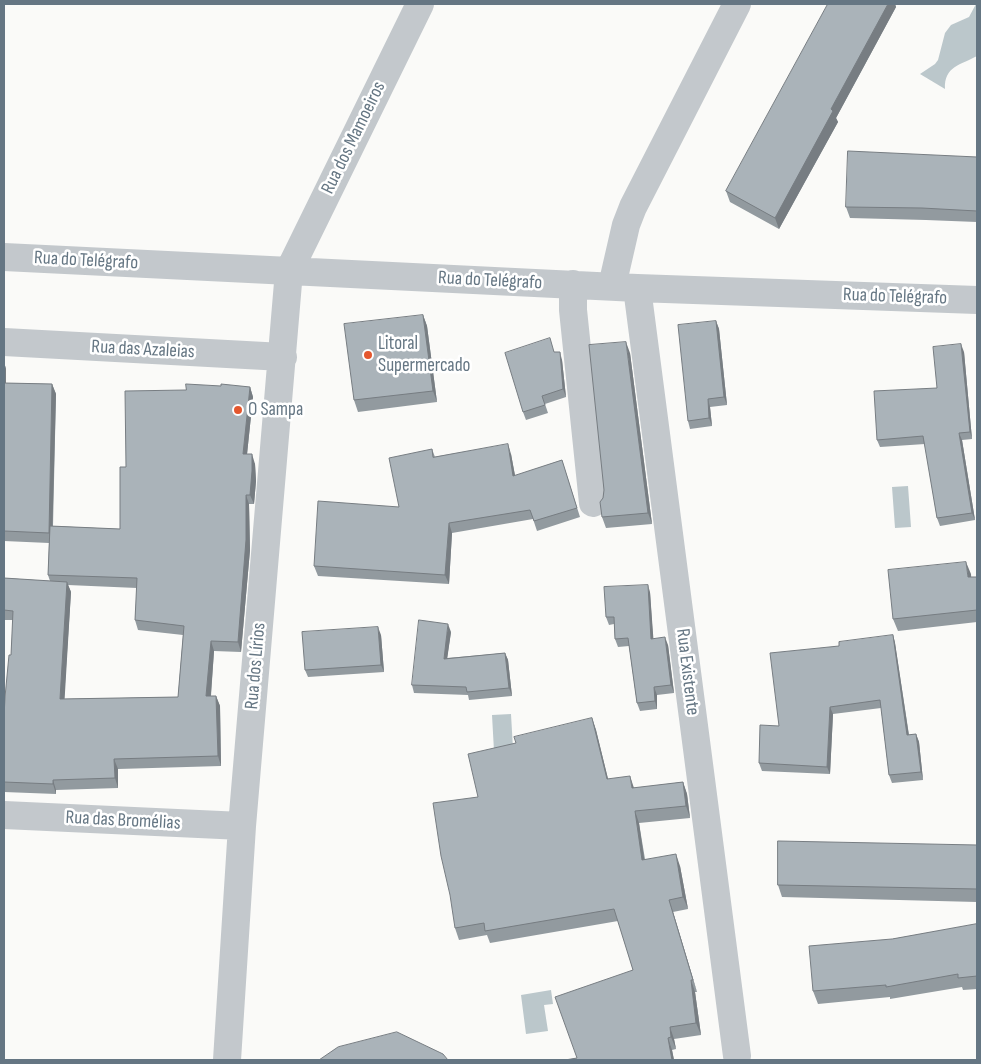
<!DOCTYPE html>
<html>
<head>
<meta charset="utf-8">
<style>
	body { margin:0 }
	#map { position:relative; width:981px; height:1064px; overflow:hidden; background:#fafaf8; font-family:"Sofia Sans Condensed",sans-serif }
	canvas { display:block }
	.frame { position:absolute; inset:0; border:5px solid #657683; pointer-events:none }
</style>
</head>
<body>
<div id="map">
<canvas width="981" height="1064"></canvas>
<div class="frame"></div>
</div>
<script>
const ctx = document.querySelector('canvas').getContext('2d');
ctx.lineJoin = 'round';
function paint(path, color) { ctx.fillStyle = color; ctx.fill(path, 'evenodd'); }
function trace(path, color, width, dash) { ctx.strokeStyle = color; ctx.lineWidth = width; ctx.lineCap = dash ? 'butt' : 'round'; ctx.setLineDash(dash || []); ctx.stroke(path); }
function label(font, color, halo, rows, align = 'center') {
  ctx.font = font + ' "Sofia Sans Condensed",sans-serif'; ctx.lineWidth = 5; ctx.setLineDash([]); ctx.textBaseline = 'middle'; ctx.strokeStyle = halo; ctx.fillStyle = color; for (const [text, x, y, turn = 0] of rows) {
    ctx.save(); ctx.translate(x, y); ctx.rotate((+turn || 0) * Math.PI / 180); ctx.textAlign = isNaN(turn) ? turn : align; if (halo) ctx.strokeText(text, 0, 0); ctx.fillText(text, 0, 0); ctx.restore();
  }
}
paint(new Path2D(`
	M976 4H977V56C961 65 944 66 945 89L920 74 935 64 938 60 945 33 951 25 969 17Z
	M908 486 911 527 895 528 892 487Z
	M511 714 513 749 494 751 492 715Z
	M551 990 553 1004 544 1005 548 1031 526 1034 521 995Z`), '#bbc7cb');
trace(new Path2D(`
	M4 257 637 288 977 300
	M573 284V310L593 503
	M612 286 626 225 633 207 737 4
	M637 288 737 1056
	M4 342 283 357
	M4 815 242 826
	M227 1060 242 826 289 271 420 4`), '#c3c8cc', 28);
paint(new Path2D(`
	M828 4H895L896 7 836 118 838 122 779 229 730 202 726 191Z
	M977 157V222L926 220 850 218 846 207Z
	M423 315 427 326 437 402 358 412 354 400Z
	M716 321 719 329 727 405 710 407 712 426 690 429 688 421Z
	M555 352 562 360 566 397 545 404 548 413 526 420 523 412Z
	M964 352 972 439 962 440 975 520 940 526 937 518 925 444 880 447 877 440 937 388Z
	M630 353 652 524 606 528 602 517 603 498Z
	M4 362 6 369V383L52 384 56 394 53 526 120 529 126 467 186 390 221 386 250 387 253 397 247 454 255 464 256 481 254 504H249L250 550 241 652 214 651 211 696H216L220 706 221 766 118 769V788L56 790V794L4 792V717L11 655 13 620H4V578L50 581 48 575 49 543 4 541ZM68 585 137 588 135 620 138 630 183 635 178 697 64 699 71 592Z
	M432 449 435 457 511 454 515 476 562 460 580 517 537 531 533 519 452 533 449 584 318 576 314 566 399 507Z
	M971 574V577H977V622L898 631 893 619Z
	M650 592 653 639 668 645 674 693 657 695V709L640 711 637 703 629 646 618 647 615 639 614 624 609 625 606 617Z
	M451 632 447 658 505 653 508 660 512 696 469 700 468 695 414 693 412 685Z
	M381 635 384 672 308 677 305 670Z
	M893 635 895 643 909 735 916 734 919 742 923 780 892 783 889 775 881 708 833 714 830 774 762 771 759 763 779 726 839 646Z
	M592 718 596 730 608 779 635 788 683 782 687 794 690 818 639 823 645 859 680 866 688 909 673 912 697 992H695L701 1035 674 1039 676 1049 672 1050 674 1060H565L577 1058 633 970 618 921 490 943 487 935 459 940 455 928 478 797 516 743Z
	M977 845V902L782 897 778 885Z
	M977 924V989L963 990 962 987 890 999V997L818 1004 813 991 892 939Z`), '#929a9f');
paint(new Path2D(`
	M888 4H895L896 7 836 118 838 122 779 229 775 218 831 109Z
	M423 315 427 326 437 402 433 391Z
	M716 321 719 329 727 405 724 397Z
	M626 342 630 353 652 524 648 513Z
	M961 344 964 352 972 439 970 432Z
	M560 352 562 360 566 397 563 389Z
	M4 362 6 369V392L4 387Z
	M52 384 56 394 52 543 49 533Z
	M250 387 253 397 246 464 243 454Z
	M708 399 710 407 712 426 709 418Z
	M959 433 962 440 975 520 972 513Z
	M508 444 511 454 517 486 513 476Z
	M252 454 255 464 256 481 254 504 250 495Z
	M246 495 249 504 250 550 241 652 238 642Z
	M449 523 452 533 449 584 445 575Z
	M966 562 971 574 972 590 968 577Z
	M67 582 71 592 64 709 60 699Z
	M648 585 650 592 654 647 651 639Z
	M448 624 451 632 446 667 444 659Z
	M378 627 381 635 384 672 381 665Z
	M893 635 895 643 910 743 907 735Z
	M665 637 668 645 674 693 671 685Z
	M211 641 214 651 210 706 206 696Z
	M505 653 508 660 512 696 509 688Z
	M654 687 657 695V709L655 701Z
	M216 696 220 706 221 766 218 756Z
	M830 707 833 714 830 774 827 767Z
	M592 718 596 730 611 791 607 779Z
	M916 734 919 742 923 780 921 772Z
	M114 759 118 769V788L115 778Z
	M630 776 634 788H632Z
	M53 780 56 790V794L53 784Z
	M683 782 687 794 690 818 686 806Z
	M635 811 639 823 646 872 642 860Z
	M676 854 680 866 688 909 683 897Z
	M669 900 673 912 697 992 693 980Z
	M691 980 695 992 701 1035 696 1023Z
	M670 1027 674 1039 676 1049 671 1037Z
	M668 1038 672 1050 674 1060H672Z`), '#777d82');
const building = new Path2D(`
	M828 4H888L831 109 833 111 775 218 726 191Z
	M848 151 977 157V211L922 208 846 207Z
	M423 315 433 391 354 400 344 324Z
	M716 321 724 397 708 399 709 418 688 421 678 325Z
	M550 338 554 352H560L563 389 542 396 545 405 523 412 505 353Z
	M626 342 648 513 602 517 600 502 603 498 604 490 589 345Z
	M961 344 970 432 959 433 972 513 937 518 923 436 877 440 874 391 937 388 933 347Z
	M4 383 52 384 49 533 4 531Z
	M186 384 221 386V384L250 387 243 454H252V471L250 495H246V540L238 642 211 641 206 696H216L218 756 114 759 115 778 53 780V784L4 782V717L5 697 9 655H11L13 611 4 610V578L67 582 60 699 178 697 184 626 135 620 137 578 48 575 50 526 120 529V467H126L125 391 186 390Z
	M508 444 513 476 562 460 577 508 534 521 530 510 449 523 445 575 314 566 318 501 399 507 389 458 432 449 433 457Z
	M966 562 968 577H977V610L893 619 888 570Z
	M648 585 651 639 665 637 671 685 654 687 655 701 637 703 628 638 615 639 614 617H606L604 587Z
	M419 620 448 624 444 659 505 653 509 688 467 692 466 687 412 685Z
	M378 627 381 665 305 670 302 632Z
	M893 635 907 735 916 734 921 772 889 775 880 700 830 707 827 767 759 763 760 725 779 726 770 653 839 646V642Z
	M592 718 607 779 630 776 632 788 683 782 686 806 635 811 642 860 676 854 683 897 669 900 693 980H691L696 1023 670 1027 671 1037 668 1038 672 1060H565L577 1058 555 997 633 970 614 909 485 931 484 923 455 928 450 895 441 856 433 803 478 797 468 754 516 743 514 737Z
	M778 841 977 845V889L778 885Z
	M977 924V976L958 978V974L886 987V985L813 991 809 946 892 939Z
	M397 1032 443 1054 448 1060H319L338 1047Z`);
paint(building, '#aab3b9');
trace(building, '#777d82', 1);
for (const [x, y, r, color] of [
	[368,355,5,"#e4572e"],
	[238,410,5,"#e4572e"]
]) { const dot = new Path2D(); dot.arc(x, y, r, 0, 2 * Math.PI); ctx.fillStyle = color; ctx.fill(dot); trace(dot, '#fff', 2); }
label('19px', '#657683', '#fff', [
	["Rua dos Mamoeiros",354,138,-64],
	["Rua do Telégrafo",86,261,3],
	["Rua do Telégrafo",490,281,3],
	["Rua do Telégrafo",895,297,2],
	["Rua das Azaleias",143,350,3],
	["Rua dos Lírios",256,666,-85],
	["Rua Existente",687,672,83],
	["Rua das Bromélias",123,821,3]
]);
label('19px', '#657683', '#fff', [
	["Litoral",378,344],
	["Supermercado",378,366],
	["O Sampa",248,410]
], 'left');
</script>
</body>
</html>
